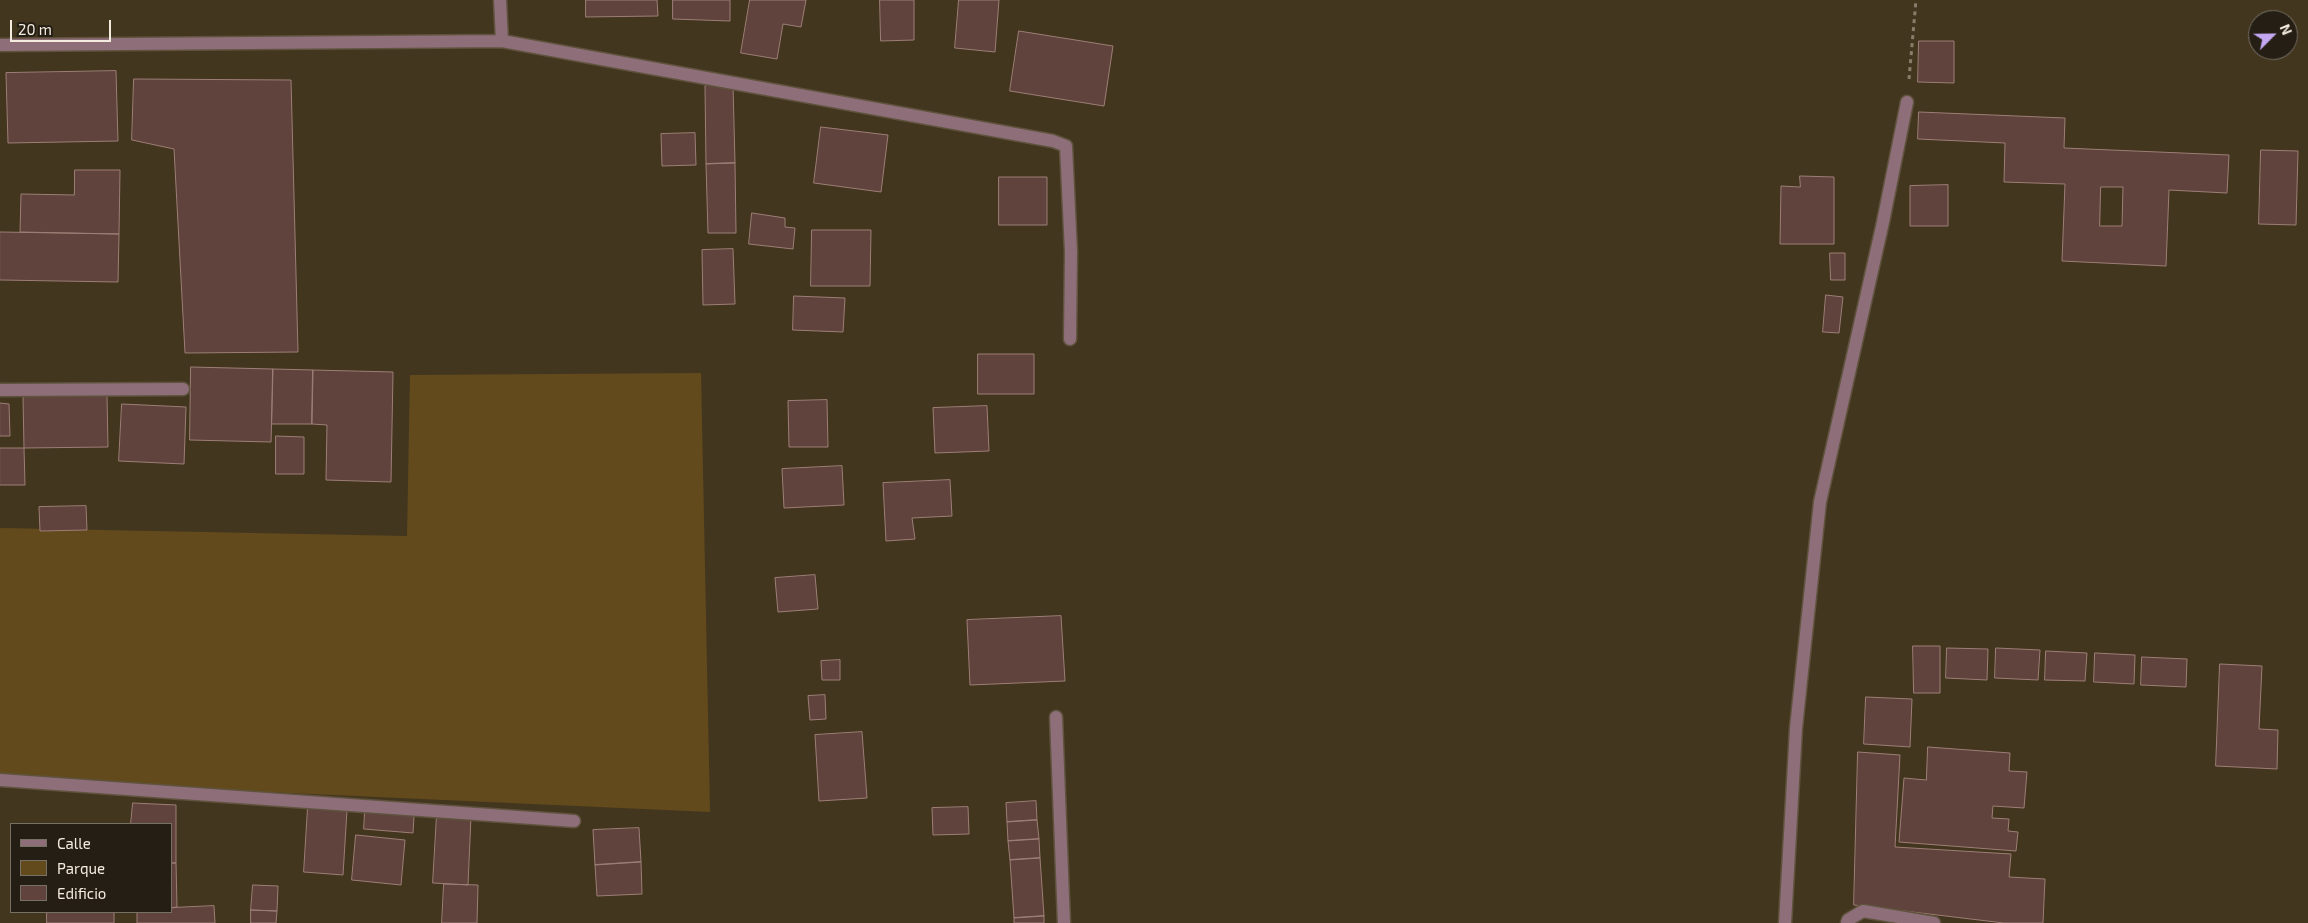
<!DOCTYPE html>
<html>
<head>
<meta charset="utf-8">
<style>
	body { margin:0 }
	#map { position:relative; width:2308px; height:923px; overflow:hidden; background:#43361f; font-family:"Exo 2",sans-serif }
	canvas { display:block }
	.legend { position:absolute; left:10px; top:823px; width:162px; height:90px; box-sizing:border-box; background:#241e14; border:1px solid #777065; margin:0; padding:6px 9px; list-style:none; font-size:15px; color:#f3ebde }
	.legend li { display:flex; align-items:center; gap:10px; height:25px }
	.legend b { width:25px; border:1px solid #777065 }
	.north { position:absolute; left:2248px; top:10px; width:50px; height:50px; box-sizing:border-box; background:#241e14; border:1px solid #777065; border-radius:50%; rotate:67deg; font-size:14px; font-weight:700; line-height:20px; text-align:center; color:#f3ebde }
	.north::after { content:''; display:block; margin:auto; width:18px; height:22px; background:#c4a7f1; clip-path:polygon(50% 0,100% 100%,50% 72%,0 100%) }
	.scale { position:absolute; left:10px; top:20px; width:101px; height:22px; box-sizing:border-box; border:2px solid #f3ebde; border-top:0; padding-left:6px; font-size:15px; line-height:18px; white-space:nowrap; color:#f3ebde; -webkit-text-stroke:4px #241e14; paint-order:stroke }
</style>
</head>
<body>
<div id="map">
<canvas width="2308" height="923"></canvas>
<ul class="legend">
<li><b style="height:6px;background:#8e6e79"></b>Calle</li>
<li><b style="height:14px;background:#624a1c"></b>Parque</li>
<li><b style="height:14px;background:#5f433c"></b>Edificio</li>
</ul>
<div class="north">N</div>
<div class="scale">20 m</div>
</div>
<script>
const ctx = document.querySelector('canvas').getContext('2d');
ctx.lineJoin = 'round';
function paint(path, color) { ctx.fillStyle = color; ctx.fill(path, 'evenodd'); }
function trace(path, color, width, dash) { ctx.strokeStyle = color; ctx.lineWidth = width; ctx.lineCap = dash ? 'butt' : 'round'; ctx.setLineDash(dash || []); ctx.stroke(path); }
paint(new Path2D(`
	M701 373 710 812 0 780V528L407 536 410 375Z`), '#624a1c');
const building = new Path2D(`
	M586 0H657L658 16 586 17Z
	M673 0H730V21L673 19Z
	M750 0H806L801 27 783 24 777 59 741 53Z
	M880 0H914V40L881 41Z
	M959 0H999L995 52 955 48Z
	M1019 31 1113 46 1104 106 1010 91Z
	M1919 41H1954V83L1918 82Z
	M116 71 118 141 8 143 6 73Z
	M134 79 291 80 298 352 185 353 174 149 132 140Z
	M733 85 735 163 706 164 705 86Z
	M1919 112 2065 118 2064 148 2229 155 2227 193 2169 190 2166 266 2062 261 2065 184 2004 182 2005 143 1918 139ZM2101 187H2123L2122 226H2100Z
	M821 127 888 135 881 192 814 183Z
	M695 133 696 165 662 166 661 134Z
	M2261 150 2298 151 2296 225 2259 224Z
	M735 163 736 233H708L706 164Z
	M75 170H120L119 234 20 232 21 194 74 195Z
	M1800 176 1834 177V244H1780L1781 186 1800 187Z
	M999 177H1047V225H999Z
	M1948 185V226H1910V186Z
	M752 213 785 218V227L795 228 793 249 749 244Z
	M812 230H871L870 286H811Z
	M0 232 119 234 118 282 0 280Z
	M733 249 735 304 703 305 702 250Z
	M1830 253H1845V280H1831Z
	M1826 295 1843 297 1839 333 1823 332Z
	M794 296 845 298 843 332 793 330Z
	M978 354H1034V394H978Z
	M191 367 273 369 271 442 190 440Z
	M273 369 313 370 312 424H272Z
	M313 370 393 372 391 482 326 480 327 425 312 424Z
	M107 396 108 447 24 448 23 397Z
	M827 400 828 447H789L788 401Z
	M0 403 9 404 10 436H0Z
	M122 404 186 407 184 464 119 461Z
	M987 406 989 451 935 453 933 408Z
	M276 436 304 437V474H276Z
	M0 448H24L25 485H0Z
	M842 466 844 505 784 508 782 469Z
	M950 480 952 516 912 518 915 539 886 541 883 483Z
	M86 506 87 530 40 531 39 507Z
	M815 575 818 609 778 612 775 578Z
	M1061 616 1065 681 970 685 967 620Z
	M1913 646H1940V693H1914Z
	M1947 648 1988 649 1987 680 1946 678Z
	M1996 648 2040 650 2038 680 1995 678Z
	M2046 651 2087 653 2085 681 2045 680Z
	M2095 653 2135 655 2134 684 2094 682Z
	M2142 657 2187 659 2186 687 2141 685Z
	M840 660V680H822L821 661Z
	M2220 664 2262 666 2259 729 2278 730 2277 769 2216 766Z
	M825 695 826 719 810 720 808 696Z
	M1866 697 1912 699 1910 747 1864 744Z
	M862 732 867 798 819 801 815 735Z
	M1928 747 2010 753 2009 771 2027 772 2024 808 1993 806 1992 818 2009 819 2008 831 2018 832 2016 851 1899 842 1904 778 1926 780Z
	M1858 752 1900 755 1895 847 2011 854 2009 877 2045 879 2043 923H2004L1854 905Z
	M1036 801 1037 820 1007 822 1006 803Z
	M133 803 176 805V863H171V824H131Z
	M308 807 347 810 343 875 304 872Z
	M968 807 969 834 933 835 932 808Z
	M365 812 414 816 413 833 364 829Z
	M437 814 471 816 468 885 433 883Z
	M1037 820 1039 839 1008 841 1007 822Z
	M639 828 641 862 595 865 593 830Z
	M356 835 405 840 401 885 352 880Z
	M1039 839 1040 858 1010 860 1008 841Z
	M1040 858 1044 916 1014 918 1010 860Z
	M641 862 642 894 597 896 595 865Z
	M171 863H176L177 907 171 908Z
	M444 884 478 885 477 923H442Z
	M253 885 278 886 277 911 251 910Z
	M214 906 215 923H137V912H171V908Z
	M251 910 277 911 276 923H251Z
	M47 912H114V923H47Z
	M1044 916V923H1014V918Z`);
paint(building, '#5f433c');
trace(building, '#9d7e76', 1);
const minor = new Path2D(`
	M500 0 502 41
	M0 45 502 41 1053 141 1066 146 1071 252 1070 339
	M0 390 183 389
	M1056 717 1064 923
	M0 780 574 821
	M1785 923 1796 728 1820 502 1883 222 1907 102
	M1847 923 1848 920 1863 911 1934 923`);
trace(minor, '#5f533e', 15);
trace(new Path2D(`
	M1909 79 1916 0`), '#887d6a', 3, [4, 4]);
trace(minor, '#8e6e79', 12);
</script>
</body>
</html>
